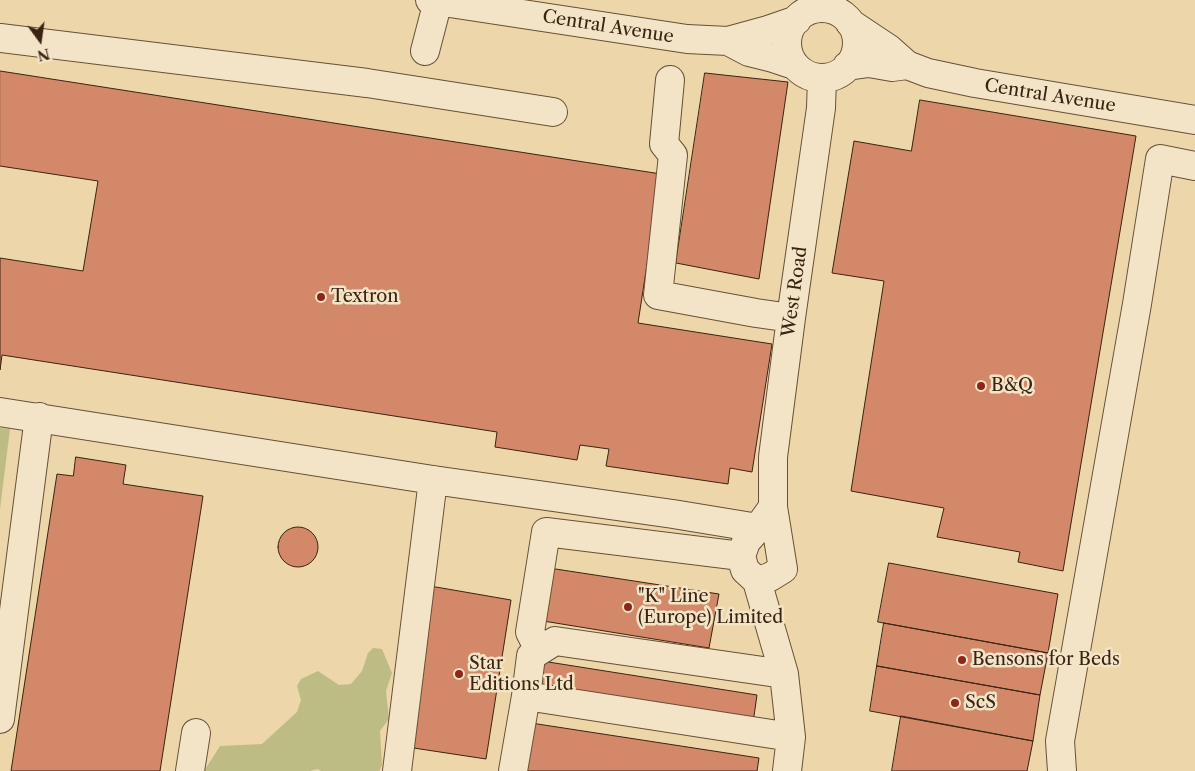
<!DOCTYPE html>
<html>
<head>
<meta charset="utf-8">
<style>
	body { margin:0 }
	#map { position:relative; width:1195px; height:771px; overflow:hidden; background:#edd6aa; font-family:"Libre Caslon Text",serif }
	canvas { display:block }
	.north { position:absolute; left:15px; top:15px; width:50px; height:50px; -webkit-text-stroke:4px #f3e4c8; paint-order:stroke; rotate:166deg; font-size:14px; font-weight:700; line-height:20px; text-align:center; color:#3a2411 }
	.north::after { content:''; display:block; margin:auto; width:18px; height:22px; background:#3a2411; clip-path:polygon(50% 0,100% 100%,50% 72%,0 100%) }
</style>
</head>
<body>
<div id="map">
<canvas width="1195" height="771"></canvas>
<div class="north">N</div>
</div>
<script>
const ctx = document.querySelector('canvas').getContext('2d');
ctx.lineJoin = 'round';
function paint(path, color) { ctx.fillStyle = color; ctx.fill(path, 'evenodd'); }
function trace(path, color, width, dash) { ctx.strokeStyle = color; ctx.lineWidth = width; ctx.lineCap = dash ? 'butt' : 'round'; ctx.setLineDash(dash || []); ctx.stroke(path); }
function label(font, color, halo, rows, align = 'center') {
  ctx.font = font + ' "Libre Caslon Text",serif'; ctx.lineWidth = 5; ctx.setLineDash([]); ctx.textBaseline = 'middle'; ctx.strokeStyle = halo; ctx.fillStyle = color; for (const [text, x, y, turn = 0] of rows) {
    ctx.save(); ctx.translate(x, y); ctx.rotate((+turn || 0) * Math.PI / 180); ctx.textAlign = isNaN(turn) ? turn : align; if (halo) ctx.strokeText(text, 0, 0); ctx.fillText(text, 0, 0); ctx.restore();
  }
}
paint(new Path2D(`
	M0 428 10 429 0 509Z
	M373 648 382 649 392 673 386 691 389 719 380 731 382 765 379 771H321L318 769 310 771H204L220 746 262 744 297 712 301 700 297 686 301 679 318 671 339 685 351 684 362 671 368 653Z`), '#bebc85');
const building = new Path2D(`
	M0 71 661 174 638 323 772 344 752 472 730 468 728 484 606 466 609 449 580 445 577 460 495 447 497 432 2 355 0 370V258L83 271 98 181 0 166Z
	M705 73 788 82 759 279 676 263Z
	M920 100 1136 136 1063 571 1018 562 1020 552 937 537 944 508 851 491 884 281 832 273 854 141 911 151Z
	M76 457 126 465 123 484 203 496 160 771H11L57 474 73 476Z
	M278 547a20 20 0 1 1 40 0a20 20 0 1 1-40 0Z
	M889 563 1058 594 1048 653 878 622Z
	M549 568 719 594 709 648 537 620Z
	M430 586 511 600 486 759 407 747Z
	M884 623 1048 653 1040 695 877 666Z
	M542 661 757 695 753 723 538 691Z
	M877 666 1040 695 1033 741 870 711Z
	M901 716 1033 741 1027 771H892Z
	M531 723 759 758 757 771H524Z`);
paint(building, '#d38869');
trace(building, '#3a2411', 1);
const minor = new Path2D(`
	M430 0 687 39 728 41 768 30 797 20
	M787 43a35 35 0 1 1 70 0a35 35 0 1 1-70 0Z
	M850 23 889 49 907 65
	M0 38 367 83 553 112
	M728 41 749 52 773 58 794 65
	M425 51 438 1
	M847 66 869 63 892 67 907 65 928 73 975 83 1195 120
	M670 80 664 144 673 155 658 295 756 313 791 318
	M0 412 433 480 673 514 758 528
	M773 507 758 528 746 542 741 556 745 570 757 581 770 577 783 569 773 507V457L791 318 821 108 822 78
	M757 581 784 674 791 737 787 771
	M539 650 530 632 546 532 741 556
	M526 696 791 737
	M0 719 39 417
	M190 771 196 733
	M397 771 433 480
	M513 771 526 696 531 656 555 641 784 674
	M1062 771 1060 741 1137 304 1160 159 1195 166`);
trace(minor, '#675037', 30);
trace(minor, '#f3e4c8', 28);
for (const [x, y, r, color] of [
	[321,297,5,"#8f2418"],
	[981,386,5,"#8f2418"],
	[628,607,5,"#8f2418"],
	[962,660,5,"#8f2418"],
	[459,674,5,"#8f2418"],
	[955,703,5,"#8f2418"]
]) { const dot = new Path2D(); dot.arc(x, y, r, 0, 2 * Math.PI); ctx.fillStyle = color; ctx.fill(dot); trace(dot, '#f3e4c8', 2); }
label('18px', '#3a2411', '#f3e4c8', [
	["Central Avenue",608,27,9],
	["Central Avenue",1050,96,9],
	["West Road",795,292,-82]
]);
label('18px', '#3a2411', '#f3e4c8', [
	["Textron",331,297],
	["B&Q",991,386],
	["\"K\" Line",638,597],
	["(Europe) Limited",638,618],
	["Bensons for Beds",972,660],
	["Star",469,664],
	["Editions Ltd",469,685],
	["ScS",965,703]
], 'left');
</script>
</body>
</html>
